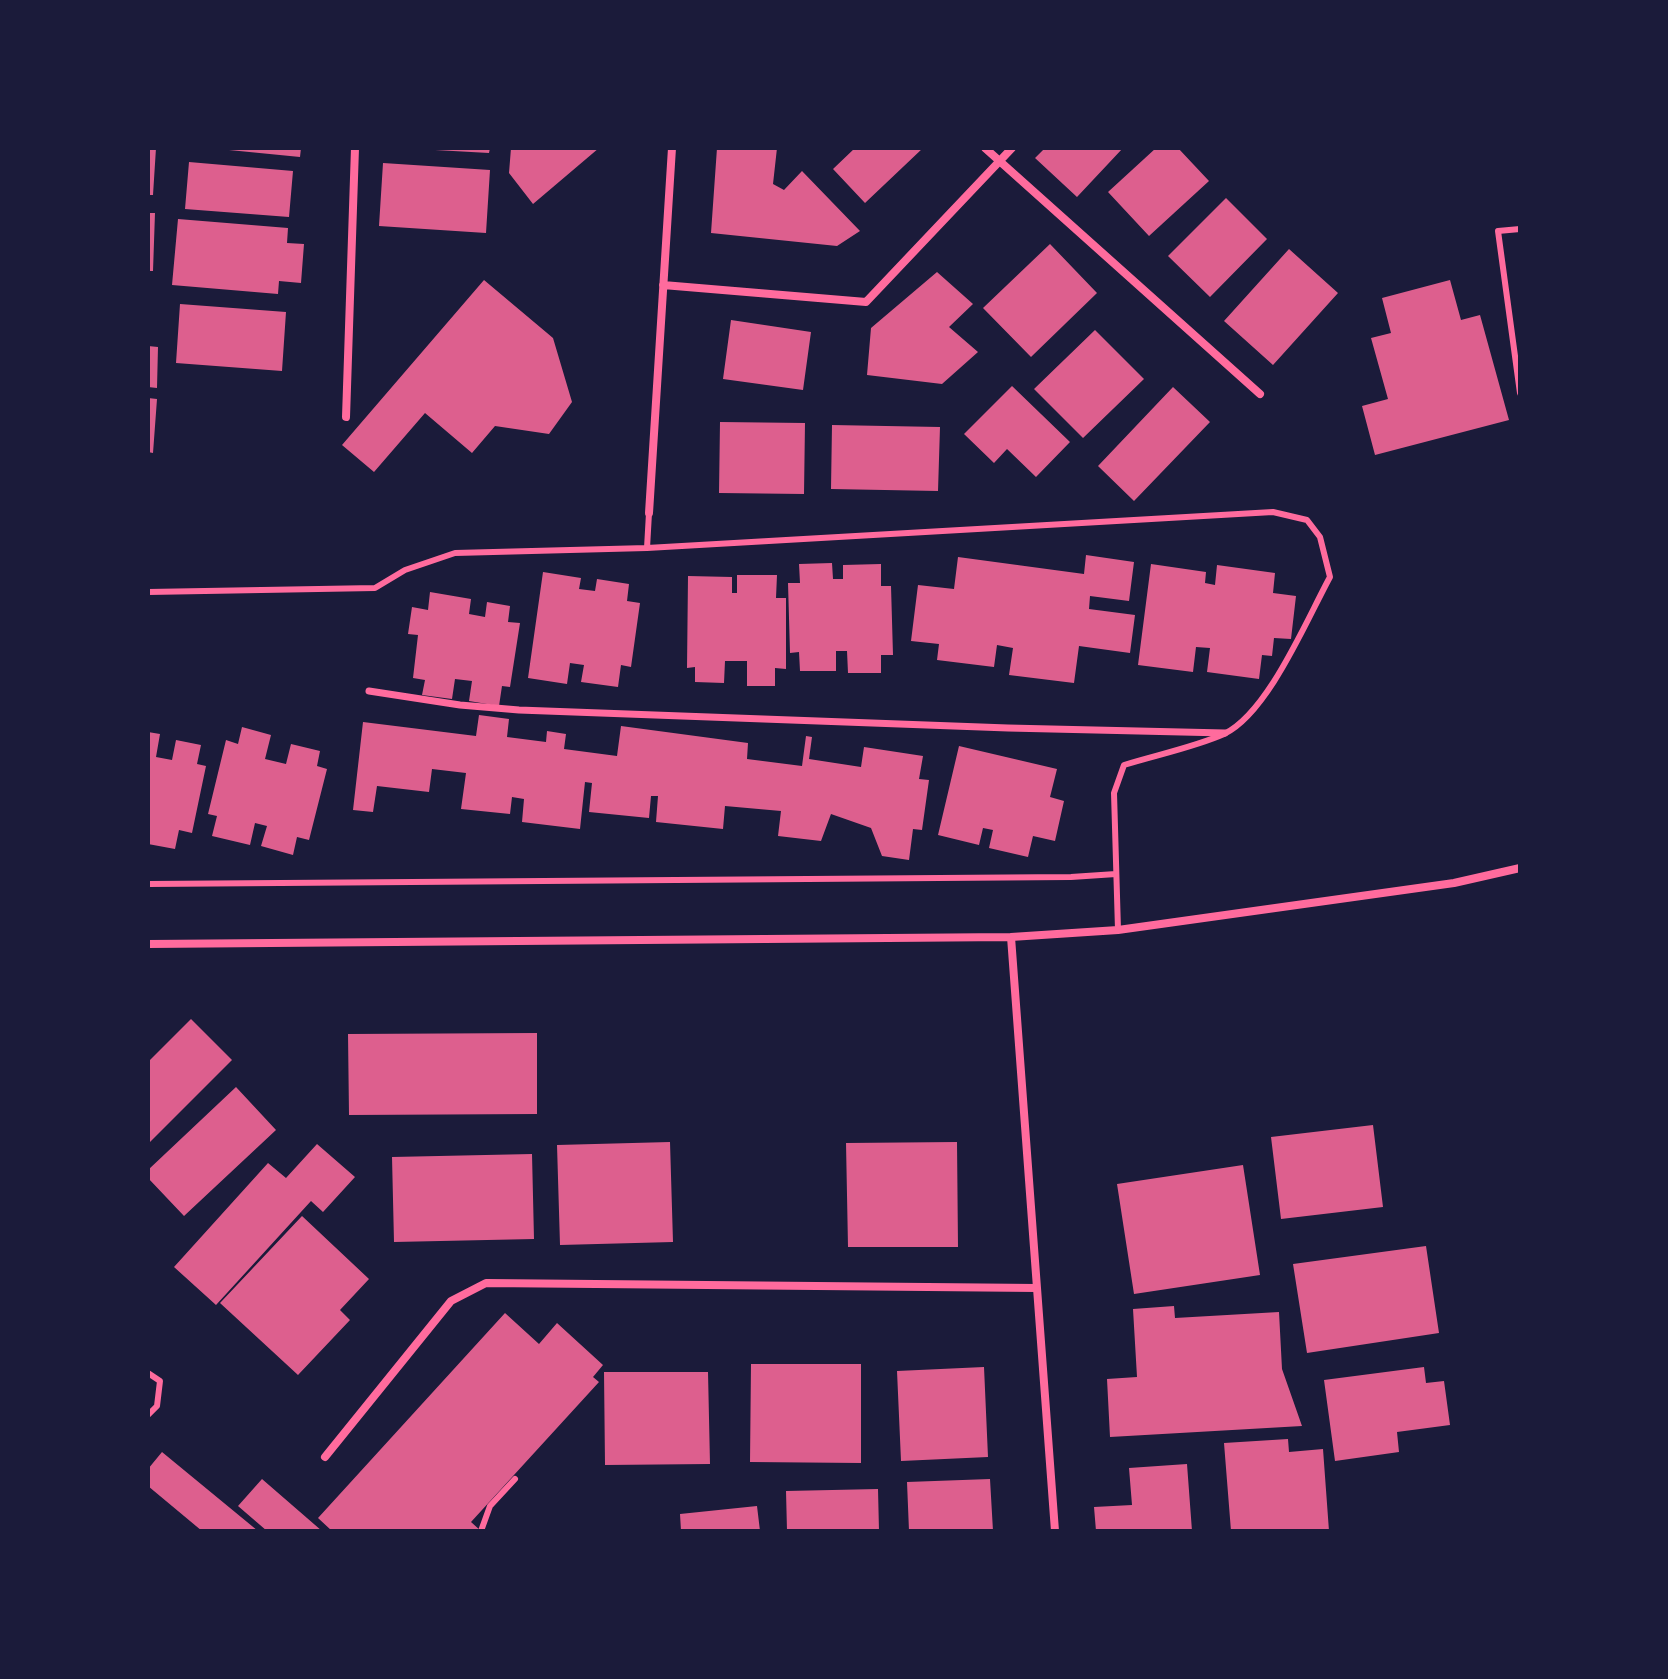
<!DOCTYPE html>
<html>
<head>
<meta charset="utf-8">
<style>
	body { margin:0 }
	#map { position:relative; width:1668px; height:1679px; overflow:hidden; background:#1b1b3a; font-family:"Nunito Sans",sans-serif }
	canvas { display:block }
	.frame { position:absolute; inset:0; border:150px solid #1b1b3a; pointer-events:none }
</style>
</head>
<body>
<div id="map">
<canvas width="1668" height="1679"></canvas>
<div class="frame"></div>
</div>
<script>
const ctx = document.querySelector('canvas').getContext('2d');
ctx.lineJoin = 'round';
function paint(path, color) { ctx.fillStyle = color; ctx.fill(path, 'evenodd'); }
function trace(path, color, width, dash) { ctx.strokeStyle = color; ctx.lineWidth = width; ctx.lineCap = dash ? 'butt' : 'round'; ctx.setLineDash(dash || []); ctx.stroke(path); }
paint(new Path2D(`
	M148 148H156L153 195H148Z
	M229 148H301L300 157 229 150Z
	M435 148H490L489 153 435 150Z
	M511 148H599L533 204 509 173Z
	M717 148H777L773 184 784 190 802 171 860 231 837 246 711 233Z
	M855 148H923L865 203 833 169Z
	M1045 148H1123L1077 197 1035 158Z
	M1156 148H1178L1209 181 1149 236 1108 192Z
	M189 162 293 171 289 217 185 209Z
	M383 163 490 170 486 233 379 226Z
	M1226 198 1267 239 1210 297 1168 256Z
	M148 213H155L153 271H148Z
	M178 219 288 228 287 243 304 244 301 283 279 281 278 294 172 285Z
	M1050 244 1097 293 1031 357 983 308Z
	M1289 249 1338 293 1273 365 1224 321Z
	M937 272 973 304 949 327 978 352 942 384 867 375 871 328Z
	M484 280 553 338 572 402 549 434 495 426 472 453 425 413 374 472 342 445Z
	M1450 280 1461 320 1480 315 1509 420 1375 455 1362 406 1388 399 1371 338 1391 333 1382 298Z
	M180 304 286 312 282 371 176 363Z
	M731 320 811 332 803 390 723 379Z
	M1095 330 1144 379 1083 438 1034 389Z
	M148 346 158 347 157 388 148 387Z
	M1012 386 1070 442 1036 477 1007 449 994 463 964 434Z
	M1173 387 1210 422 1134 501 1098 466Z
	M148 398 157 399 153 453 148 452Z
	M720 422 805 423 804 494 719 493Z
	M832 425 940 427 938 491 831 489Z
	M1086 555 1134 562 1129 601 1090 596 1089 609 1135 615 1130 653 1079 646 1074 683 1009 675 1013 648 997 645 994 667 937 660 939 644 911 641 918 585 954 589 958 557 1084 574Z
	M832 563 833 579H843V565L881 564V586H891L893 655H881V673H848L847 651H836V671H800L799 652 790 653 788 583H800L799 564Z
	M1151 564 1206 572 1205 583 1215 585 1217 565 1275 573 1273 593 1296 596 1291 639 1274 638 1272 656 1262 655 1259 679 1207 672 1210 648 1196 647 1193 672 1138 665Z
	M543 572 581 578 579 589 595 591 597 579 629 584 627 601 640 603 631 667 621 665 618 687 581 682 584 665 570 663 567 684 528 678Z
	M737 575H777L776 598H786V669L775 668V686H747V661H725L724 683 695 682V667L687 668 688 576 732 577V593H737Z
	M430 592 471 599 469 614 485 617 487 602 510 606 508 622 520 623 510 687 502 686 499 706 469 701 472 681 455 679 452 699 422 695 425 680 413 678 418 635 408 634 412 607 428 610Z
	M479 715 509 719 507 737 546 742 547 731 566 734 564 749 617 756 621 726 748 743 747 759 802 766 806 736 812 737 809 759 861 767 864 747 923 756 919 779 929 780 922 830 913 829 909 860 882 856 871 828 831 814 821 841 778 836 781 811 725 806 723 829 656 822 658 796H651L649 818 589 812 592 783 585 782 580 829 522 822 524 799 512 797 510 814 461 809 466 773 432 769 429 792 377 786 373 812 353 810 363 722 476 736Z
	M242 727 271 735 265 759 286 764 291 744 320 751 317 766 327 769 309 840 297 837 293 855 261 846 267 826 255 823 250 845 212 836 217 816 208 814 226 740 238 744Z
	M148 732 160 734 156 757 172 760 176 740 201 745 197 764 206 766 192 833 179 830 175 849 148 844Z
	M959 746 1057 769 1050 797 1064 801 1055 841 1033 836 1028 857 989 848 993 830 983 828 979 845 938 835Z
	M191 1019 232 1060 148 1144V1062Z
	M537 1033V1114L349 1115 348 1034Z
	M236 1087 276 1130 184 1216 148 1178V1170Z
	M1373 1125 1383 1207 1281 1219 1271 1137Z
	M670 1142 673 1242 560 1245 557 1145Z
	M957 1142 958 1247H848L846 1143Z
	M317 1144 355 1177 323 1212 311 1201 216 1305 174 1267 268 1163 286 1178Z
	M532 1154 534 1239 394 1242 392 1157Z
	M1243 1165 1260 1275 1134 1294 1117 1184Z
	M302 1216 369 1279 340 1310 350 1320 298 1375 220 1303Z
	M1426 1246 1439 1333 1307 1353 1293 1264Z
	M1174 1306 1175 1318 1279 1312 1282 1369 1302 1426 1110 1437 1107 1379 1137 1377 1133 1309Z
	M505 1313 539 1344 557 1323 603 1365 593 1377 599 1382 471 1522 481 1531H332L318 1518Z
	M751 1364H861V1463L750 1462Z
	M984 1367 988 1457 901 1461 897 1371Z
	M1424 1367 1426 1383 1444 1381 1450 1425 1397 1432 1399 1452 1335 1461 1324 1380Z
	M604 1372H708L710 1464 605 1465Z
	M1288 1439 1289 1452 1323 1449 1329 1531H1231L1224 1443Z
	M162 1452 258 1531H202L148 1486V1469Z
	M1187 1464 1192 1531H1096L1094 1507 1132 1505 1129 1468Z
	M262 1479 322 1531H267L238 1506Z
	M990 1479 993 1531H909L907 1482Z
	M878 1489 879 1531H787L786 1491Z
	M757 1506 760 1531H681L680 1514Z`), '#dd5f8e');
trace(new Path2D(`
	M1520 229 1498 231 1520 393
	M647 548 649 513
	M148 592 375 588 405 570 455 553 647 548 1273 512 1307 520 1320 537 1330 577C1306 621 1268 713 1224 734 1195 747 1156 755 1124 765L1114 793 1118 930
	M148 884 1071 877 1116 874
	M148 1373 160 1381 157 1406 148 1415
	M481 1531 490 1506 515 1479`), '#ff6b9d', 6);
trace(new Path2D(`
	M369 691 460 705 519 710 1008 728 1225 733`), '#ff6b9d', 7);
trace(new Path2D(`
	M985 148 1260 394
	M663 285 866 302 1012 148
	M346 417 355 148
	M649 513 672 148
	M1011 937 1055 1531
	M148 944 1011 937 1118 930 1454 883 1520 868
	M325 1457 451 1301 486 1283 1037 1288`), '#ff6b9d', 8);
</script>
</body>
</html>
